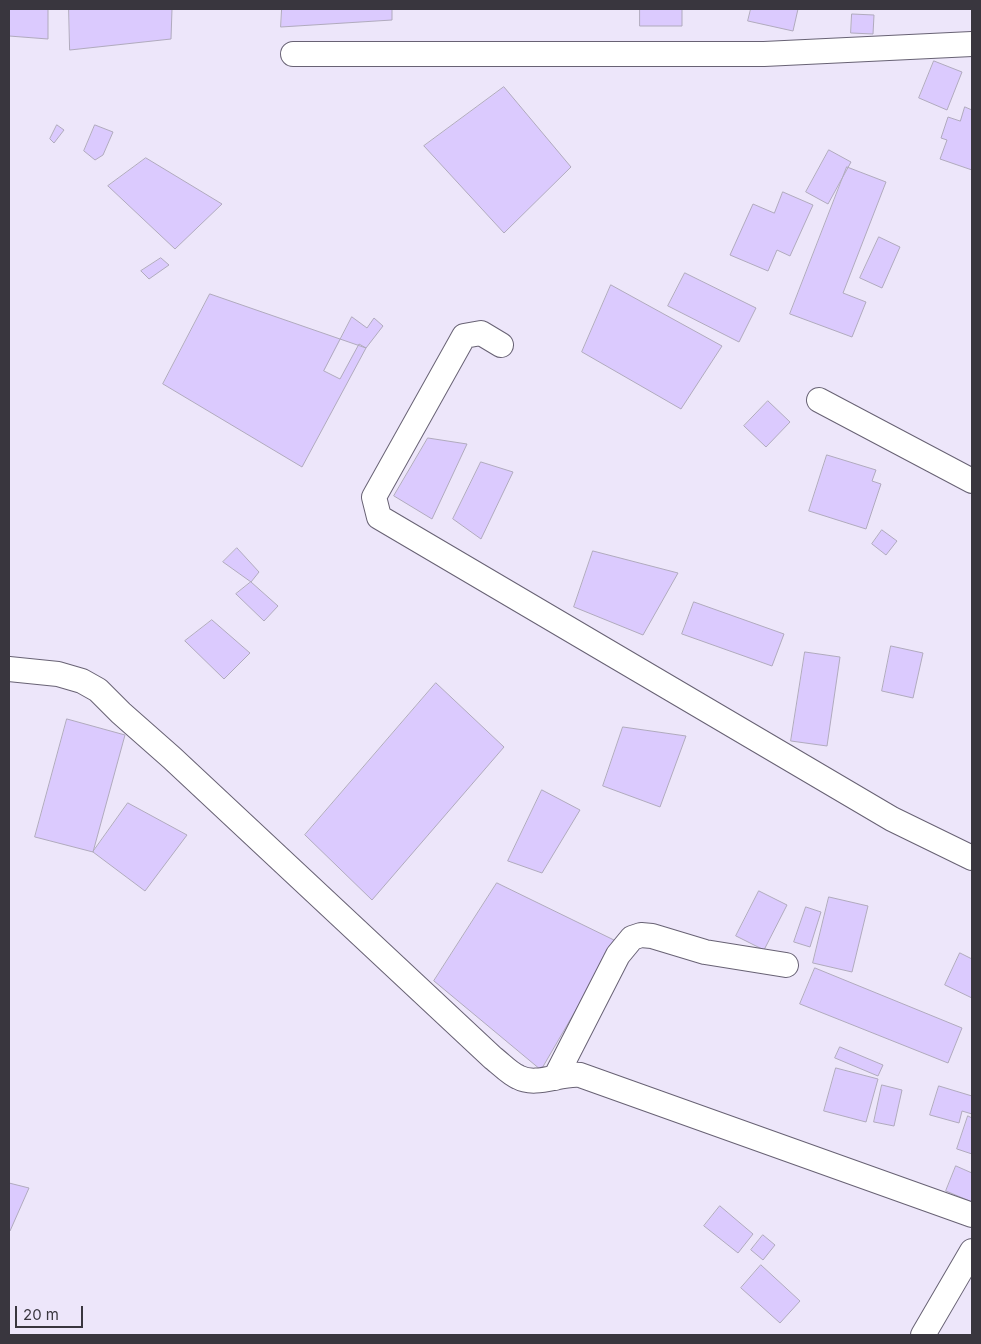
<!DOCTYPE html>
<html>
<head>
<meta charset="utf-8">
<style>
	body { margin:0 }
	#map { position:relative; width:981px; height:1344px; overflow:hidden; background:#ede6fa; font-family:Inter,sans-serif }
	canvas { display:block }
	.frame { position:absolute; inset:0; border:10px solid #39363e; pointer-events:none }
	.scale { position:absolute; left:15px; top:1306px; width:68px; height:22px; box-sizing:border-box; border:2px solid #39363e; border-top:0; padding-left:6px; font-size:15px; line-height:18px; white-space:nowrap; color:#39363e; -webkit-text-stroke:4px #ede6fa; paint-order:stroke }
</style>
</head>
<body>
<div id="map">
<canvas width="981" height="1344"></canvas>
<div class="frame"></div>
<div class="scale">20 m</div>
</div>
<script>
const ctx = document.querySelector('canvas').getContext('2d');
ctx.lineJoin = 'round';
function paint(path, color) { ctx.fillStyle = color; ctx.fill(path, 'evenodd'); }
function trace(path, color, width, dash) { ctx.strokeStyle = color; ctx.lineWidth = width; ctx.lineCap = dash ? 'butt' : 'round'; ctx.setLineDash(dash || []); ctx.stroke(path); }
const building = new Path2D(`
	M9 9H48V39L9 36Z
	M69 9H172L171 39 70 50Z
	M282 9H392V20L281 27Z
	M640 9H682V26H640Z
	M751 9H798L793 31 748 21Z
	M852 14 874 15 873 34 851 33Z
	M934 61 962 72 947 110 919 98Z
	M504 87 571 167 504 233 424 146Z
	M965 107 972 110V170L940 159 947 140 941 138 948 117 960 121Z
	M57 125 64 130 54 143 50 139Z
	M95 125 113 132 103 155 95 160 84 151Z
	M829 150 851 162 828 204 806 192Z
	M146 158 222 204 175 249 108 186Z
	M847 167 886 182 843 293 866 302 852 337 790 314Z
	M783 192 813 205 790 256 777 250 768 271 730 255 753 204 774 213Z
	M879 237 900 247 882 288 860 278Z
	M161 258 169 265 149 279 141 271Z
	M685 273 756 308 739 342 668 306Z
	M611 285 722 346 681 409 582 352Z
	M210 294 366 348 302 467 163 384Z
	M352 317 367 328 374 318 383 326 366 348 359 344 340 379 324 371Z
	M768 401 790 422 766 447 744 426Z
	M428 438 467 444 432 519 394 496Z
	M827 455 876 470 872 481 881 484 866 529 809 511Z
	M481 462 513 472 481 539 453 519Z
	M882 530 897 541 886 555 872 544Z
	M237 548 259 572 251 582 223 562Z
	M593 551 678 573 643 635 574 607Z
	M251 582 278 606 264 621 236 594Z
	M694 602 784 634 772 666 682 634Z
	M212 620 250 653 224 679 185 641Z
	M891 646 923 653 913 698 882 691Z
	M805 652 840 657 827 746 791 741Z
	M436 683 504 747 372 900 305 835Z
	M67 719 125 735 93 852 35 837Z
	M623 727 686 736 660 807 603 786Z
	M542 790 580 810 542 873 508 861Z
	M128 803 187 835 145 891 93 852Z
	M497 883 616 941 541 1070 434 981Z
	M759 891 787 905 764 950 736 936Z
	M829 897 868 906 852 972 813 963Z
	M806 907 821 912 810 947 794 942Z
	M960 953 972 959V998L945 985Z
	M815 968 962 1028 948 1063 800 1004Z
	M840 1047 883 1065 878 1076 835 1058Z
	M836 1068 878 1079 866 1122 824 1111Z
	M882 1085 902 1090 894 1126 874 1122Z
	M939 1086 972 1096V1114L962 1111 959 1123 930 1115Z
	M968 1116 972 1118V1154L957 1149Z
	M956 1166 972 1173V1202L946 1191Z
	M9 1183 29 1188 10 1231 9 1230Z
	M720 1206 753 1234 738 1253 704 1226Z
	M763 1235 775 1245 763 1260 751 1250Z
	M761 1265 800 1301 780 1323 741 1288Z`);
paint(building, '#dbcafe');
trace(building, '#b0aabd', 1);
const street = new Path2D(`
	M293 54H764L972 44
	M501 345 481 333 464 336 374 497 379 517 892 819 972 858
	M819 400 972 481
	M9 669 58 674 82 681 98 690 121 713 172 758 493 1058C501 1064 509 1073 518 1077 536 1087 560 1073 580 1075L972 1215
	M555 1078 618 955 632 938 641 935 652 936 705 952 786 965
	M923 1335 972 1251`);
trace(street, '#686274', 26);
trace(street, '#fff', 24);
</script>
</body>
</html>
